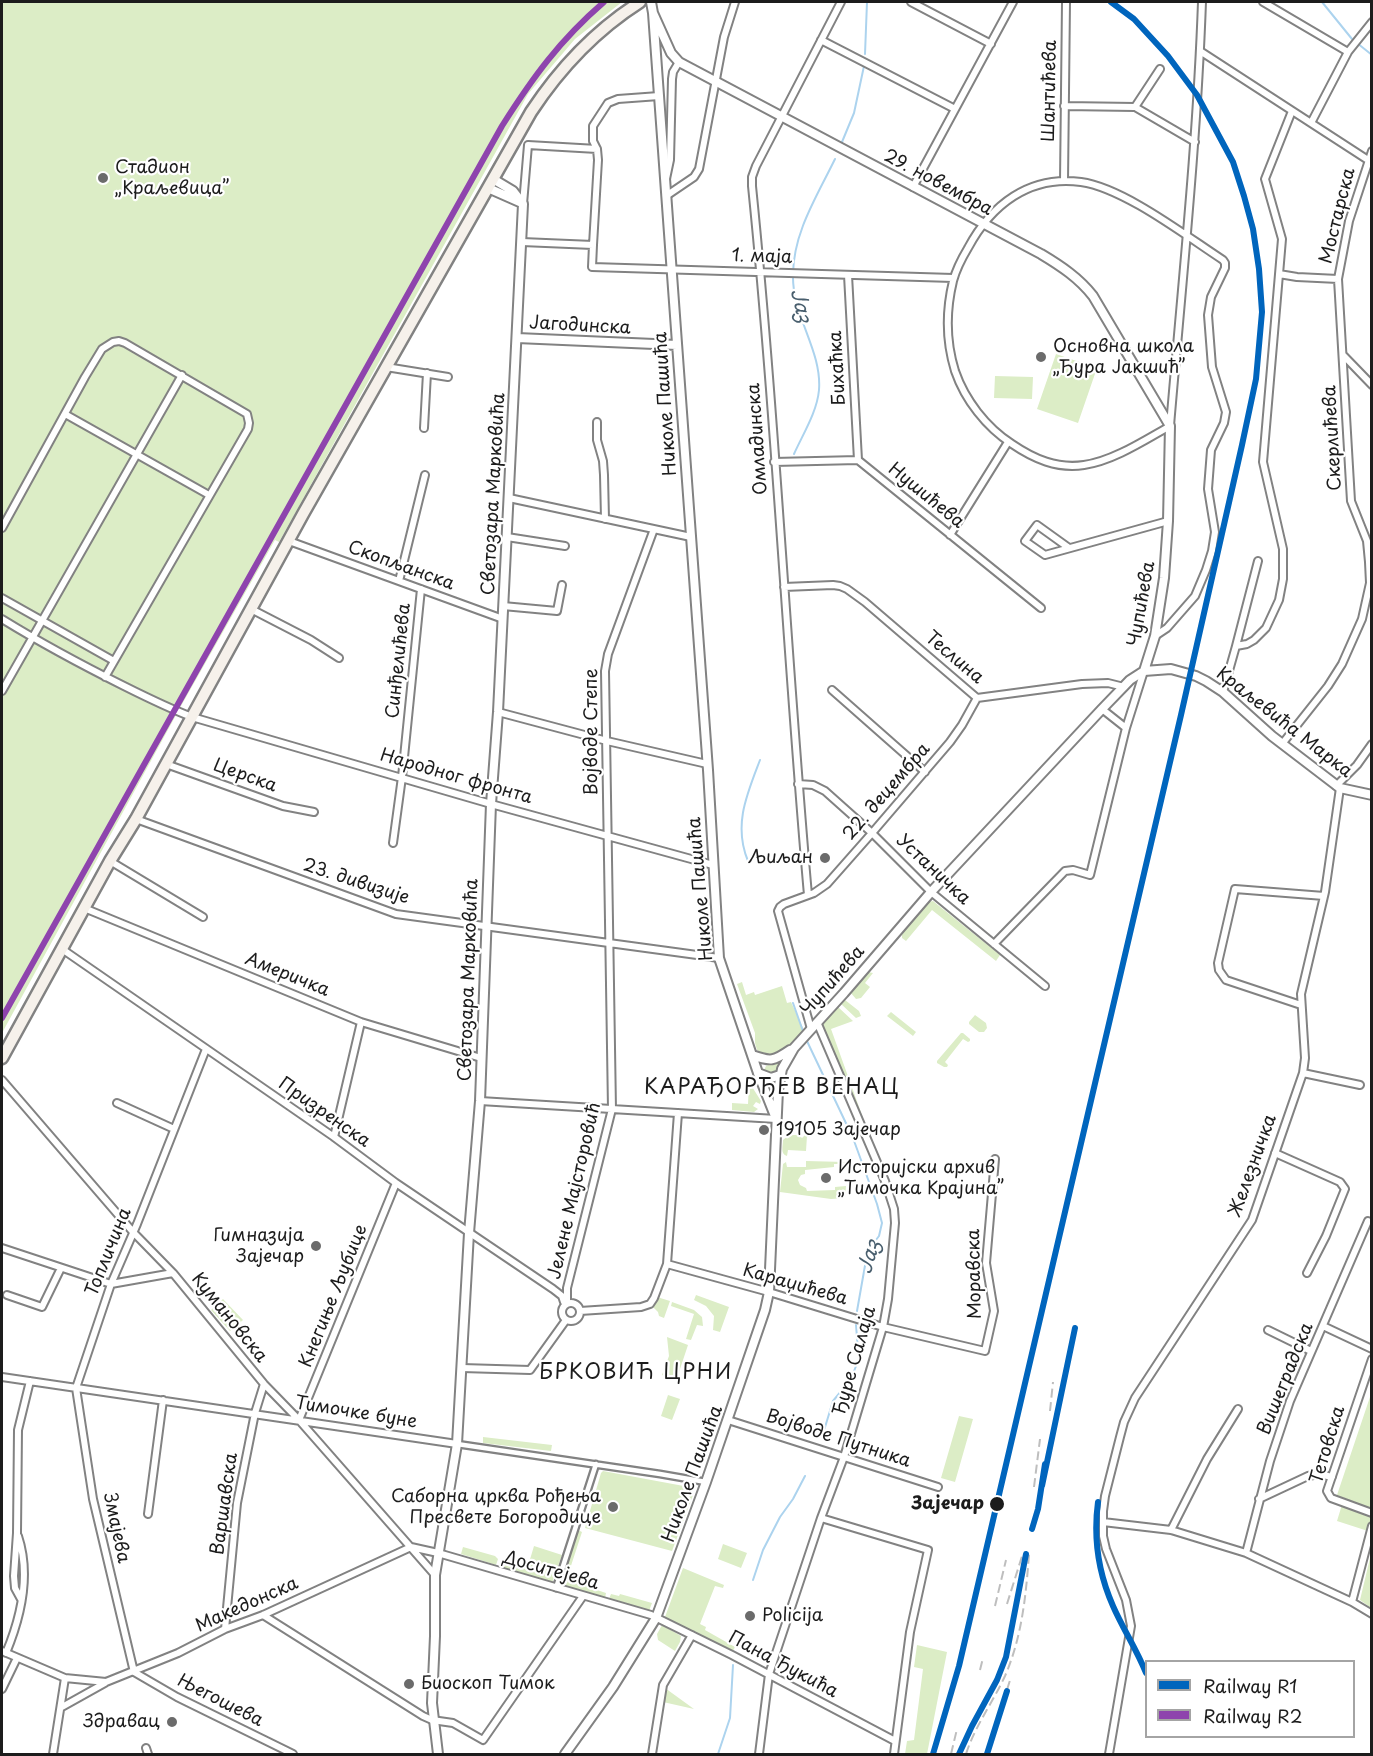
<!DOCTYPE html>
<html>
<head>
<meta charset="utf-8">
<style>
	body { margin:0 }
	#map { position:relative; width:1373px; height:1756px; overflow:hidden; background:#fff; font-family:"Playpen Sans",sans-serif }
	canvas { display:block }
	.frame { position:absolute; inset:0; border:3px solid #1c1c1c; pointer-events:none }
	.legend { position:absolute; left:1145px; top:1660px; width:210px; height:78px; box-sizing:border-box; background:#fff; border:2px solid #a4a4a4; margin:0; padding:8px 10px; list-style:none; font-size:18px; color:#1c1c1c }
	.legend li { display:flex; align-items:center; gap:12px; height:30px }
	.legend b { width:30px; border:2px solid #a4a4a4 }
</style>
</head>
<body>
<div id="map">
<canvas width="1373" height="1756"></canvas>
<div class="frame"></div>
<ul class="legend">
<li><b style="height:8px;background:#0065bd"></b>Railway R1</li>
<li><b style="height:8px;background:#8e44ad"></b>Railway R2</li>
</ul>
</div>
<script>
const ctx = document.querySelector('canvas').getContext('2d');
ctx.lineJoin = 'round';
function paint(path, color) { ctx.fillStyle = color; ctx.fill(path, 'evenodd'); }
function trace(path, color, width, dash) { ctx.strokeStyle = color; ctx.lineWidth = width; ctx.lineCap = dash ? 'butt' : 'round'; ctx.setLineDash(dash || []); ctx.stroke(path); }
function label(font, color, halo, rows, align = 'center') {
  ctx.font = font + ' "Playpen Sans",sans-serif'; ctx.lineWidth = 4.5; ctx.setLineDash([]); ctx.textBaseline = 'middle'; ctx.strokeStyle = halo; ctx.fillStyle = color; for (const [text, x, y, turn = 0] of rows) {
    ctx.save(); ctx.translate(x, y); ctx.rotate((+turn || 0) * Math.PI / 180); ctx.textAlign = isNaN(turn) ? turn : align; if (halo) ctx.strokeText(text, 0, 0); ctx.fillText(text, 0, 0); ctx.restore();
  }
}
paint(new Path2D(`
	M2 2H622L575 39 528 94 279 542 275 540 181 706 2 1033Z
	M1056 354 1097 368 1078 423 1037 409Z
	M995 376 1033 377 1032 399 994 398Z
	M933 901 1000 955 996 961 932 910 906 941 902 938V934L929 902Z
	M868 972 873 973 865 983 870 987 861 998 856 999 850 992Z
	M742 982 746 995 754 992 755 995 782 986 787 1003 791 1002 804 1030C799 1041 785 1055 772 1055 767 1056 762 1053 757 1050L755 1043V1033L737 984Z
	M845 1000 859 1011 861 1016 856 1018 840 1003Z
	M837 1006 853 1021 831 1029 863 1118 861 1119 822 1023Z
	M891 1012 916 1032 913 1036 887 1016Z
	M975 1015 986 1023 987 1028 984 1032H979L969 1024V1022Z
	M961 1033H963L970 1039V1041L968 1042 963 1039 945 1062 948 1065 947 1067H944L937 1063V1061Z
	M785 1057 776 1073 771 1075 763 1072 766 1066Z
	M749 1082 761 1101 760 1104 756 1102 753 1106 758 1109 754 1112 732 1110V1103L748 1104Z
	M789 1135H799L802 1138 805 1135 807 1136 806 1151 788 1150 787 1156C780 1154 783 1146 783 1140Z
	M806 1161 845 1162V1164H834V1167L805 1170V1174L801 1175 798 1180 800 1185 806 1188 807 1191 835 1190V1187L846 1186 845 1198 831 1199 780 1192 783 1164 786 1162 787 1167H806Z
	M696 1295 729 1307 720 1332 713 1330 714 1316 706 1306 694 1300Z
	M657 1297 670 1301 664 1318 659 1316 658 1312 651 1305Z
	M223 1299 243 1320 230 1331 211 1310Z
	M672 1302 694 1310 702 1317 703 1326 697 1325 691 1340 686 1339 694 1314 671 1306Z
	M667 1337 688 1345 676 1381 662 1375 669 1356Z
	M1371 1394V1532L1337 1521 1344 1498 1337 1495Z
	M668 1395 680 1399 672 1420 661 1416Z
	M959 1416 973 1419 955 1482 941 1478Z
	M483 1437 552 1445 551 1451 483 1443Z
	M603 1471 689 1487 693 1495 672 1551 585 1528 601 1473Z
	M578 1530 582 1532 567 1578 597 1587V1590L606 1593 605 1598 560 1585Z
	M723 1544 747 1553 741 1568 718 1559Z
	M534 1546 562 1555 552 1583 502 1567 504 1560H508L528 1566Z
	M463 1547 495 1556 498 1559 496 1565 461 1554Z
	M1371 1554 1372 1608H1371L1360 1600Z
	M683 1568 724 1585 723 1588 715 1586 700 1624 706 1627 705 1630 735 1647 733 1651 665 1617Z
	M611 1594 619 1596 620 1594 652 1603 649 1611 609 1599Z
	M662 1625 681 1636 680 1642 675 1651 658 1640 657 1634Z
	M917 1645 947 1652 927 1754H905L907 1741 914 1740 923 1669 914 1667Z
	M665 1688 694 1709 663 1702Z`), '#dcedc6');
trace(new Path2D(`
	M1322 2 1352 39 1372 55
	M865 54 867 2
	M842 142 854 113 864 66
	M794 454C803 434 817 412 819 390 822 350 792 316 793 275 793 233 817 196 835 159
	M748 861C733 825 747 794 760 760
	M793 1003 804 1034
	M806 1039 853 1138 877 1204 882 1223 879 1236 869 1249 866 1260 857 1311
	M856 1325 858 1350
	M822 1437 833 1401 851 1379 858 1361
	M753 1580 763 1550 780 1517 793 1499 805 1476
	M718 1754 730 1718 733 1665`), '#acd3ee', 2);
const pedestrian = new Path2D(`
	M457 1444 660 1474 706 1482
	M556 1588 596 1464`);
const minor = new Path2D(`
	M911 2 991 44
	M1263 2 1348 52
	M821 40 955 109
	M1200 51 1368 160
	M1064 106 1135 107 1195 142
	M1135 107 1160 69
	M1311 123 1348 52 1372 22
	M666 179 670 160 672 79 673 72 679 62
	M1064 181 1066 2
	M913 187 1013 2
	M666 196 694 177 699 169 724 37 735 2
	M523 204 528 145 597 149
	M522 242 593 245 598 160 597 149 593 141V126L608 103 618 99 659 96
	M593 245 592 267 953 278
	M1279 274 1297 277 1338 279
	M848 275 858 460
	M1343 355 1372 385
	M386 367 448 377
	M65 414 209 495
	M597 422V440L603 461 604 475 605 519
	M424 428 427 373
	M774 462 858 460 1041 608
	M509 498 691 537
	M2 528 85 377 102 349 113 342 119 341 125 343 247 414 249 423 248 429 105 677
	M950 535 1008 442
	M507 537 565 546
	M289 541 503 619
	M1069 548 1037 525 1025 541 1045 555 1161 523 1168 521
	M399 581 425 475
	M784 587 833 585 840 586 847 589 865 602 977 698 1082 684 1108 683 1124 687
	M2 598 114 661
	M503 606 557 611 562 585
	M251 609 311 640 339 658
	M2 619C41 643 82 665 124 686 146 697 168 708 192 717L491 804 713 865
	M1155 636 1167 628 1195 596 1206 570 1212 551 1215 532 1208 489 1211 450 1224 423 1226 412 1212 367 1208 315 1211 297 1225 268V263L1223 260C1186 236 1124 188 1081 182 1029 175 991 205 968 248 962 258 956 270 953 281 946 310 946 342 955 371 965 400 986 427 1012 444 1034 459 1057 469 1084 465 1113 461 1145 440 1170 426 1182 284 1197 143 1202 2
	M1236 646 1258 561
	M832 690 925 772
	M2 691 182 375
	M1223 692 1236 646 1247 644 1254 640 1266 628 1279 600 1283 579V549L1263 462 1282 239 1265 179 1292 111
	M1102 709 1126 728
	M498 712 607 741 707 764
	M1282 744 1328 686 1342 664 1362 619 1370 583 1369 562 1367 541 1351 501 1338 279 1349 221 1372 151
	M166 764 283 806 314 812
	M798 784 813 785 825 791 872 833 931 892 1045 986
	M1336 786 1357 765 1372 744
	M136 819 396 914 719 958
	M393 843 402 777 421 589
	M110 861 203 917
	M808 895C787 659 776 422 752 186V177L756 166 841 2
	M84 908 361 1022 481 1058
	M994 944 1065 871 1073 870 1090 875 1126 728 1144 671
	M62 949 334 1137 396 1183 553 1289 562 1296 564 1302
	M1301 1005 1226 980 1219 970 1218 963 1235 889 1324 896
	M811 1029 778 911 780 907 784 904 814 893 827 884 872 833 950 742 962 725 977 698
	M206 1049 137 1224 111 1284 76 1388 93 1499 134 1672 177 1697 293 1754
	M1303 1073 1360 1085
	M2 1080 133 1232 173 1273 264 1384 299 1420 435 1575
	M480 1101 776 1119
	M117 1103 174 1129
	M334 1137 361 1022
	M1275 1153 1340 1182 1345 1189 1326 1236 1307 1273
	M2 1248 111 1284 173 1273
	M667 1264 769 1292 883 1327 985 1351 994 1311 986 1263 995 1159
	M7 1295 42 1307 61 1268
	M562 1312a9 9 0 1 1 18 0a9 9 0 1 1-18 0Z
	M567 1303V1288L612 1109 605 671 608 654 654 529
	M580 1311 641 1307 650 1304 654 1298 667 1264 678 1113
	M1323 1326 1372 1349
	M1268 1330 1311 1351
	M1372 1359 1327 1491 1331 1498 1372 1513
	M462 1368 530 1370 566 1320
	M2 1377 457 1444
	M299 1420 396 1183
	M728 1420 938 1487
	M1259 1499 1308 1476 1319 1474 1332 1477
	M148 1514 163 1400
	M821 1518 928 1550 910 1632 894 1754
	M1103 1522 1171 1530 1246 1553 1352 1602 1372 1614
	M1171 1530 1207 1459 1238 1409
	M1246 1553 1270 1461 1290 1401 1368 1221
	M21 1599 15 1588 14 1576 17 1533 18 1430 30 1381
	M1352 1602 1372 1526
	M263 1615 423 1716 432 1720 453 1723 483 1740 583 1596
	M225 1629 237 1503 255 1413 264 1384
	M2 1651 65 1678 106 1682 178 1653 225 1629 263 1615 411 1547 438 1553 651 1615 732 1655 895 1741
	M6 1653C21 1617 31 1575 18 1536
	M2 1689 17 1658
	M62 1707 105 1683
	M146 1748 148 1754
	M53 1754 65 1678
	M652 1754 663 1685 692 1635
	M759 1754 769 1674 821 1518 844 1457 883 1327 888 1299 895 1223 894 1209 885 1181 817 1022
	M1109 1754 1131 1626 1126 1600 1106 1549 1103 1536V1511L1105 1496 1120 1437 1124 1422 1135 1398 1252 1220 1303 1073 1305 1058 1301 994 1325 892 1340 788`);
const tertiary = new Path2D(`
	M651 2 653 13 708 770 719 958 758 1073 775 1116
	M488 188 522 203
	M517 338 677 345
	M1144 671 1171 669 1196 676 1206 681 1223 692 1272 736 1340 788 1372 795
	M752 1055C771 1062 774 1061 790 1050
	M758 1073 771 1078 780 1075
	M438 1754 432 1703 435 1636V1575L457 1444 469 1233 480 1101 491 804 498 712 523 204 513 191 493 179
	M565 1754 613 1687 656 1618 706 1482 765 1310 769 1292 778 1090 782 1069 794 1048 844 993 931 892 1102 709 1130 680 1144 671 1155 636 1164 578 1168 521 1170 426 1093 296C1079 278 1061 266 1041 254L679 62 671 53 653 13`);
const primary = new Path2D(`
	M2 1058 110 861 136 819 303 514 531 112C560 68 596 30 640 2`);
trace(pedestrian, '#828282', 9);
trace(minor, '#828282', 10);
trace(tertiary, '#828282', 12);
trace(primary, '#828282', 15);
trace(pedestrian, '#fff', 4.5);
trace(minor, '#fff', 6);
trace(tertiary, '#fff', 8);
trace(primary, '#f6f1eb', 10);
trace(new Path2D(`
	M1050 1411 1053 1382
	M1042 1486 1075 1328
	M1034 1487 1040 1439
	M1098 1502C1093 1539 1098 1572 1113 1606 1123 1629 1137 1650 1146 1673
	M995 1509 1172 749
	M1032 1529 1038 1509 1043 1480
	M1007 1604 1023 1553
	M995 1606 1006 1560
	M980 1670 983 1658
	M951 1754 957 1729
	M966 1754C975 1726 993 1702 1005 1676 1022 1637 1026 1595 1029 1554
	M987 1754 1011 1677`), '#bebebe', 2, [9, 4.5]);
trace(new Path2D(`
	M1042 1486 1075 1328
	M1098 1502C1093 1539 1098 1572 1113 1606 1123 1629 1137 1650 1146 1673
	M1032 1529 1038 1509 1045 1464
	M933 1754 959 1666 1181 715 1242 445 1256 379 1262 312 1259 269 1253 229 1244 196 1233 162 1197 95 1168 56 1134 19 1111 2
	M959 1754 972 1726 997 1680 1006 1657 1026 1554
	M987 1754 1007 1691`), '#0065bd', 6);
trace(new Path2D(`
	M2 1018 502 126C533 77 560 40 604 2`), '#8e44ad', 6);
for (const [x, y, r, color] of [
	[103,178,6,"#6b6b6b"],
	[1041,357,6,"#6b6b6b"],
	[825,858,6,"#6b6b6b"],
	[764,1130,6,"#6b6b6b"],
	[826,1178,6,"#6b6b6b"],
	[316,1246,6,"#6b6b6b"],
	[997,1504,8,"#1c1c1c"],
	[613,1507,6,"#6b6b6b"],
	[750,1616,6,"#6b6b6b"],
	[409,1684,6,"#6b6b6b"],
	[172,1722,6,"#6b6b6b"]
]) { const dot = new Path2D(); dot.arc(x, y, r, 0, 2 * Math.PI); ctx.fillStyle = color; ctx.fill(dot); trace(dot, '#fff', 2); }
label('18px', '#1c1c1c', '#fff', [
	["Шантићева",1050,91,-89],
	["29. новембра",938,183,28],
	["Мостарска",1338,216,-76],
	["1. маја",762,257,2],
	["Јагодинска",580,326,3],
	["Бихаћка",838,368,-93],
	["Николе Пашића",666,404,-94],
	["Скерлићева",1333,438,-93],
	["Омладинска",758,439,-94],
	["Светозара Марковића",494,494,-87],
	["Нушићева",926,496,39],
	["Скопљанска",401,566,20],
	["Чупићева",1142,604,-80],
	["Теслина",954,658,40],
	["Синђелићева",399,661,-84],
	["Краљевића Марка",1284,723,38],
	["Војводе Степе",592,732,-90],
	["Церска",245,776,20],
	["Народног фронта",456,777,16],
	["22. децембра",887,792,-49],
	["Устаничка",933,870,43],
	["23. дивизије",356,882,18],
	["Николе Пашића",701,889,-95],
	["Америчка",287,975,22],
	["Светозара Марковића",469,980,-88],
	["Чупићева",833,981,-49],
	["Призренска",324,1113,35],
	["Железничка",1253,1166,-70],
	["Јелене Мајсторовић",575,1191,-77],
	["Топличина",109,1252,-68],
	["Моравска",975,1274,-91],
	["Караџићева",795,1285,16],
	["Кнегиње Љубице",334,1296,-68],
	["Кумановска",229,1318,51],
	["Ђуре Салаја",855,1361,-74],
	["Вишеградска",1286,1379,-68],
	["Тимочке буне",356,1413,9],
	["Војводе Путника",838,1439,18],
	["Тетовска",1328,1445,-73],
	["Николе Пашића",693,1474,-70],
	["Варшавска",225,1504,-82],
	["Змајева",116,1528,78],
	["Доситејева",551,1571,16],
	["Македонска",247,1605,-24],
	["Пана Ђукића",783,1665,28],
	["Његошева",220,1701,27]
]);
label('18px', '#1c1c1c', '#fff', [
	["Стадион",115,168],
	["„Краљевица”",115,189],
	["Основна школа",1053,347],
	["„Ђура Јакшић”",1053,368],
	["Љиљан",813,858,"right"],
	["19105 Зајечар",776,1130],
	["Историјски архив",838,1168],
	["„Тимочка Крајина”",838,1189],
	["Гимназија",304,1236,"right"],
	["Зајечар",304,1257,"right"],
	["Саборна црква Рођења",601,1497,"right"],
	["Пресвете Богородице",601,1518,"right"],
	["Policija",762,1616],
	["Биоскоп Тимок",421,1684],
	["Здравац",160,1722,"right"]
], 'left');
label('bold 18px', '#1c1c1c', '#fff', [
	["Зајечар",984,1504]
], 'right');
label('italic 20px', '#485e6d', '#fff', [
	["Јаз",800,306,77],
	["Јаз",870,1257,-73]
]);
ctx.letterSpacing = '1.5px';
label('21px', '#1c1c1c', '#fff', [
	["КАРАЂОРЂЕВ ВЕНАЦ",772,1088],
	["БРКОВИЋ ЦРНИ",636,1373]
]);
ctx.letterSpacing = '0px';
</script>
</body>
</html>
